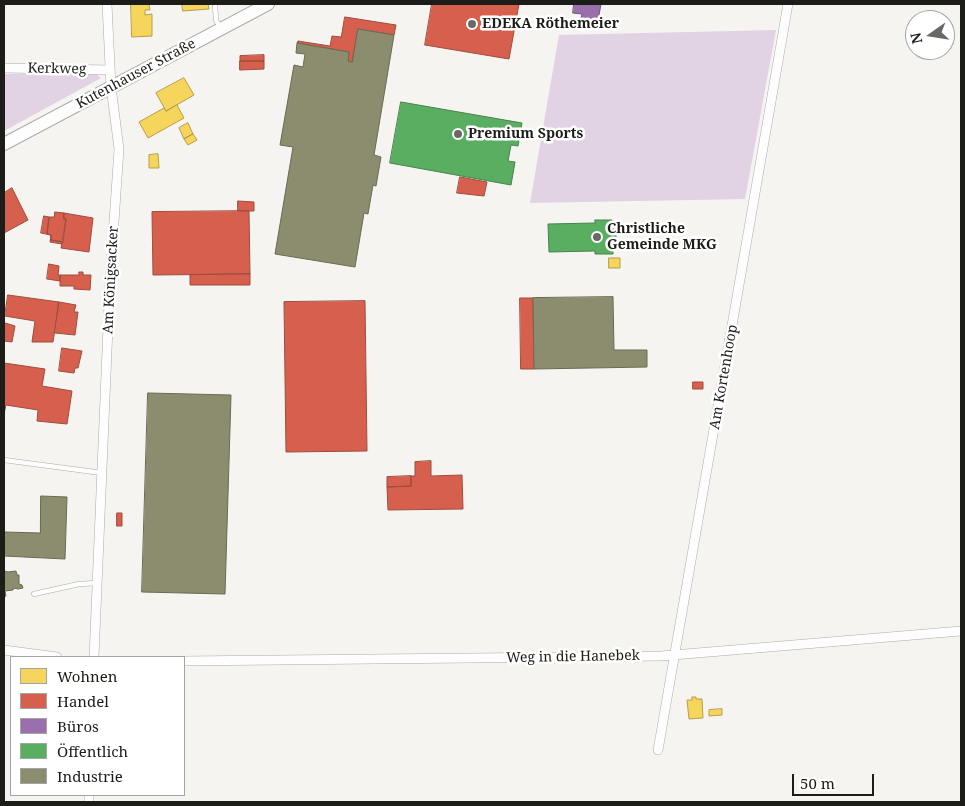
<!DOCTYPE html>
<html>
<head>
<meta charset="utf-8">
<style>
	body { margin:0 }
	#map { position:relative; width:965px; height:806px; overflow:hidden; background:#f5f4f0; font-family:"Noto Serif",serif }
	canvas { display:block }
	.frame { position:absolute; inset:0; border:5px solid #1c1c19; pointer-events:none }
	.legend { position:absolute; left:10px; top:656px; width:175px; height:140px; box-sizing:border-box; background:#fff; border:1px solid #a4a4a3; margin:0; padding:6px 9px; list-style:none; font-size:15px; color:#1c1c19 }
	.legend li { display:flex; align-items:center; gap:10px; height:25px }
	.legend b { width:25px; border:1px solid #a4a4a3 }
	.north { position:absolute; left:905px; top:10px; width:50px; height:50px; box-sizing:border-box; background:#fff; border:1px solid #a4a4a3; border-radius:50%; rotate:257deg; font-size:14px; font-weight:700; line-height:20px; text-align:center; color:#1c1c19 }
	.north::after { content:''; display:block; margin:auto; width:18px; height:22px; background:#686864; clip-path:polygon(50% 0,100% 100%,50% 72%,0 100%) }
	.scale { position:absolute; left:792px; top:774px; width:82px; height:22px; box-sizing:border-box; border:2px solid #1c1c19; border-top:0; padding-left:6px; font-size:15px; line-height:18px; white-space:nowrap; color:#1c1c19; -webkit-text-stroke:4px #fff; paint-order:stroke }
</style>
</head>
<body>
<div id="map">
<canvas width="965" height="806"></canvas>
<div class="frame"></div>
<ul class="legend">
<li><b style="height:14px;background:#f6d55c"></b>Wohnen</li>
<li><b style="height:14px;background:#d6604d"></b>Handel</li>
<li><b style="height:14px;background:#9970ab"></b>Büros</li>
<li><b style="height:14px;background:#5aae61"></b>Öffentlich</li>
<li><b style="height:14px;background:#8c8c6e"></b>Industrie</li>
</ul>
<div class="north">N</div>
<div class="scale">50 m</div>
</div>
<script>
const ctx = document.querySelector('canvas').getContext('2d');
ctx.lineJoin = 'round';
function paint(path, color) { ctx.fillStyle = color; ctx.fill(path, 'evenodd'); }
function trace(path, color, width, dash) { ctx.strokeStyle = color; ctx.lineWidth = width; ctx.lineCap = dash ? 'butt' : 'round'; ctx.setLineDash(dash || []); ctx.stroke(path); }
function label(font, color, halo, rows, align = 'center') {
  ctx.font = font + ' "Noto Serif",serif'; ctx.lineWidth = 5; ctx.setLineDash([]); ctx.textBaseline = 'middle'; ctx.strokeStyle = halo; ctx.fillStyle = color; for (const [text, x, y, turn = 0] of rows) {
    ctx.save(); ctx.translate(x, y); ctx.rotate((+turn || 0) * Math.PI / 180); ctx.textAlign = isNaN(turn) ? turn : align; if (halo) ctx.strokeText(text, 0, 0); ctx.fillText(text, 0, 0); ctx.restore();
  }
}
paint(new Path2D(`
	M776 30 745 199 530 203 559 35Z
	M94 73 101 78 4 131V74Z`), '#e1d2e4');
const homes = new Path2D(`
	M131 4H149L150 10H145V15L152 14V36L132 37Z
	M182 4H208L209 9 183 11Z
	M184 78 194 95 166 111 156 93Z
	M177 105 184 118 148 138 139 122 164 108 166 111Z
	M188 123 193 134 184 139 179 128Z
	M193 134 197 140 188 145 184 139Z
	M158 154 159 168H149V155Z
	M609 258H620V268H609Z
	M692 697H696V699H702L703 718 689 719 687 700H692Z
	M722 709V715L709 716V710Z`);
paint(homes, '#f6d55c');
trace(homes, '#b59e48', 1);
const shops = new Path2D(`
	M432 4H519L509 59 425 45Z
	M345 17 396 25 394 35 358 29 352 62 348 61 349 52 297 43 298 41 330 46 332 36 341 37Z
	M264 55V61H240V56Z
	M240 61H264V69L240 70Z
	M460 177 487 182 484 196 457 193Z
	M12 188 28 220 4 233V193Z
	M238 201 254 202V211H238Z
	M249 211 250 274 153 275 152 212Z
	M55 212 64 213V219H66L63 242 51 240V235L47 234 49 217H54Z
	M64 213 93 218 89 252 61 248 66 219H64Z
	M44 216 49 217 47 234 51 235V240L63 242 62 244 50 242 51 235 41 233Z
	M49 264 59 266 58 275H60V281L47 279Z
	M79 272H83V275H91L90 290 74 289V286H60V275H79Z
	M250 274V285H190V275Z
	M8 295 59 302 53 342H32L35 321 5 316Z
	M520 298H533L534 369H521Z
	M365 301 367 451 286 452 284 302Z
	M59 302 76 305 74 312H78L75 335 55 333Z
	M5 323 15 326 12 342 4 341Z
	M62 348 82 351 78 368H75L74 373 59 371Z
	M4 363 45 369 42 386 72 391 67 424 37 421 38 410 6 405 4 414Z
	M693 382H703V389H693Z
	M431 461V476L462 475 463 509 388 510 387 487 411 486V476H415V462Z
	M411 476V486L387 487V477Z
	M117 513H122V526H117Z`);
paint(shops, '#d6604d');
trace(shops, '#9e4c3d', 1);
const offices = new Path2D(`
	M574 4H601L598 21 581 18 582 14 573 13Z`);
paint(offices, '#9970ab');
trace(offices, '#74577f', 1);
const public = new Path2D(`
	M401 102 522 123 518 146 511 145 508 161 515 162 511 185 390 163Z
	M595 220H612V226H616V247H613V254H595V251L549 252 548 224 595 223Z`);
paint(public, '#5aae61');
trace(public, '#47824b', 1);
const industry = new Path2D(`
	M358 29 394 35 374 155 381 157 376 186 373 185 368 214 364 213 355 267 275 254 293 147 280 145 294 65 303 67 305 54 296 53 297 43 349 52 348 61 352 62Z
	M613 297 614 350H647V367L534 369 533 298Z
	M148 393 231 395 225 594 142 592Z
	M41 496 67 497 65 559 4 556V532L40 533Z
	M4 571 8 572 16 571 17 575H19V584L22 585 23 588 18 589 14 588 13 590 5 591 6 596 4 597Z`);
paint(industry, '#8c8c6e');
trace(industry, '#6a6a54', 1);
const lane = new Path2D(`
	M215 4 216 20 221 29
	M4 460 102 473
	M34 594 79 584 97 583`);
const street = new Path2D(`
	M4 68 110 70
	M4 650 57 657
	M94 657 110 280 119 149 111 87 107 4
	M184 661 661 656 961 631
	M658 750 788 4
	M89 802V795`);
const secondary = new Path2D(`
	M4 144 268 4`);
trace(lane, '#acaba8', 5.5);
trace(street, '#acaba8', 10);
trace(secondary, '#acaba8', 14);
trace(lane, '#fefdfd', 4.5);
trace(street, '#fefdfd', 9);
trace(secondary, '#fefdfd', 12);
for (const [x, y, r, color] of [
	[472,24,5,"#686864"],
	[458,134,5,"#686864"],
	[597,237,5,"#686864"]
]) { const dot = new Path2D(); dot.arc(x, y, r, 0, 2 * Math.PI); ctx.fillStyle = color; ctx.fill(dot); trace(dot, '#fff', 2); }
label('bold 14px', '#1c1c19', '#fff', [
	["EDEKA Röthemeier",482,24],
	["Premium Sports",468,134],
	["Christliche",607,229],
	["Gemeinde MKG",607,245]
], 'left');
label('14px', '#1c1c19', '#fff', [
	["Kerkweg",57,69,1],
	["Kutenhauser Straße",136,74,-28],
	["Am Königsacker",111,280,-87],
	["Am Kortenhoop",724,377,-80],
	["Weg in die Hanebek",573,657,-1]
]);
</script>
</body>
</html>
